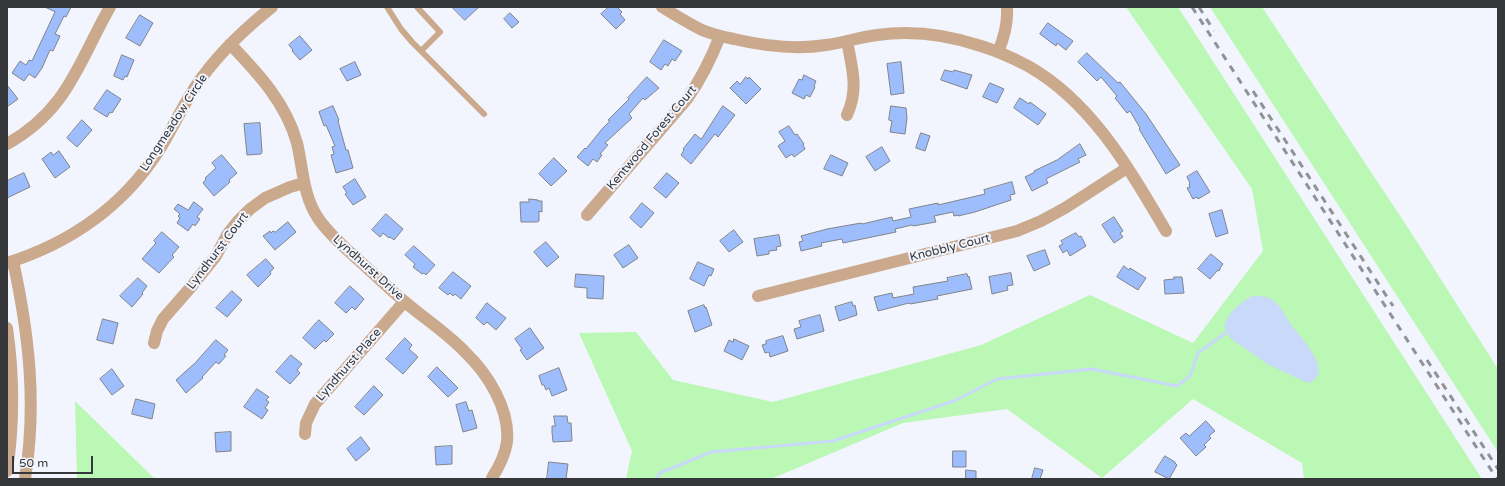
<!DOCTYPE html>
<html>
<head>
<meta charset="utf-8">
<style>
	body { margin:0 }
	#map { position:relative; width:1505px; height:486px; overflow:hidden; background:#f2f5fd; font-family:"Varela Round",sans-serif }
	canvas { display:block }
	.frame { position:absolute; inset:0; border:8px solid #35373a; pointer-events:none }
	.scale { position:absolute; left:12px; top:456px; width:81px; height:18px; box-sizing:border-box; border:2px solid #35373a; border-top:0; padding-left:5px; font-size:12px; line-height:14px; white-space:nowrap; color:#35373a; -webkit-text-stroke:3px #f2f5fd; paint-order:stroke }
</style>
</head>
<body>
<div id="map">
<canvas width="1505" height="486"></canvas>
<div class="frame"></div>
<div class="scale">50 m</div>
</div>
<script>
const ctx = document.querySelector('canvas').getContext('2d');
ctx.lineJoin = 'round';
function paint(path, color) { ctx.fillStyle = color; ctx.fill(path, 'evenodd'); }
function trace(path, color, width, dash) { ctx.strokeStyle = color; ctx.lineWidth = width; ctx.lineCap = dash ? 'butt' : 'round'; ctx.setLineDash(dash || []); ctx.stroke(path); }
function label(font, color, halo, rows, align = 'center') {
  ctx.font = font + ' "Varela Round",sans-serif'; ctx.lineWidth = 4; ctx.setLineDash([]); ctx.textBaseline = 'middle'; ctx.strokeStyle = halo; ctx.fillStyle = color; for (const [text, x, y, turn = 0] of rows) {
    ctx.save(); ctx.translate(x, y); ctx.rotate((+turn || 0) * Math.PI / 180); ctx.textAlign = isNaN(turn) ? turn : align; if (halo) ctx.strokeText(text, 0, 0); ctx.fillText(text, 0, 0); ctx.restore();
  }
}
paint(new Path2D(`
	M1126 7H1178L1482 479H1304L1302 463 1193 399 1102 478 1007 409 903 423 771 479H626L632 451 579 333 636 332 673 380 773 402 981 345 1090 295 1193 343 1263 251 1252 189Z
	M1210 7H1262L1412 234 1498 369V452Z
	M75 401 155 479H156H77Z`), '#bbf7b5');
paint(new Path2D(`
	M1253 296C1261 296 1268 296 1274 301 1281 307 1287 318 1292 326 1302 338 1336 375 1308 383L1269 365 1230 338 1224 326C1228 313 1241 301 1253 296Z`), '#c8d9fa');
trace(new Path2D(`
	M656 479 660 473 711 452 833 441 954 401 997 379 1092 369 1177 386 1190 376 1198 353 1227 332`), '#c8d9fa', 3);
const building = new Path2D(`
	M45 7H71L66 17 64 16 55 34 60 36 53 51 50 50 42 68 35 78 29 74 24 81 12 73 20 61 26 65 29 60 32 61 55 12Z
	M452 7H479L465 20Z
	M609 7H617L622 12 620 14 625 20 616 29 601 14Z
	M510 13 519 22 512 28 504 19Z
	M140 15 153 23 140 46 126 38Z
	M1048 23 1073 41 1066 50 1057 43 1056 46 1040 34Z
	M300 36 312 50 300 60 292 51 293 50 289 45Z
	M664 40 682 51 675 61 672 59 668 66 665 64 661 70 650 62Z
	M1087 53 1118 83 1120 82 1146 114 1180 165 1166 174 1139 129 1140 128 1130 111 1127 113 1115 98 1117 96 1101 77 1097 81 1078 62Z
	M122 55 134 60 127 77 125 76 123 80 114 76Z
	M355 62 361 75 347 81 340 69Z
	M901 62 904 93 891 95 887 64Z
	M945 70 953 72 954 70 972 75 967 89 941 80Z
	M804 75 816 81 814 86 815 87 810 97 806 95 804 99 792 93 799 79 802 80Z
	M647 77 659 88 645 100 643 98 629 114 632 118 605 143 608 145 600 154 602 155 597 162 593 159 588 166 577 157 585 148 586 149 602 129 610 121 608 120 629 99 628 98Z
	M746 77 748 79 749 77 761 89 746 104 730 88 737 81 740 84Z
	M990 83 1004 89 997 103 983 97Z
	M7 85 18 99 7 107Z
	M107 90 121 99 112 113 110 112 107 117 94 109Z
	M1020 98 1029 104 1030 102 1046 114 1038 125 1014 108Z
	M333 106 339 120 338 121 346 150H348L353 168 336 173 331 155 334 154 332 147 335 146 326 125 324 126 319 112Z
	M723 106 735 115 718 137 715 134 691 164 681 155 684 150 683 149 695 134 701 139Z
	M891 106 906 108 907 118 905 134 890 132 892 121 889 120Z
	M82 120 92 130 77 147 67 138Z
	M260 123 262 152 261 154 247 155 244 124Z
	M789 126 795 135 797 134 804 144 803 145 805 149 794 157 792 154 786 158 778 146 785 141 779 132Z
	M921 133 930 136 925 151 916 148Z
	M1080 144 1086 155 1078 159 1080 162 1046 179 1048 183 1032 191 1025 177 1035 172 1034 171 1057 160Z
	M882 147 890 161 875 171 866 157Z
	M59 151 70 167 55 178 42 159 51 152 53 155Z
	M222 155 237 173 229 180 230 182 214 196 203 183 206 179 205 178 216 168 212 163Z
	M831 155 848 163 842 176 824 169Z
	M554 158 567 171 551 186 539 174Z
	M1197 171 1210 192 1198 199 1197 197 1193 199 1187 188 1190 187 1189 184 1190 183 1187 177Z
	M24 173 30 187 7 198V181Z
	M667 173 679 183 666 198 654 188Z
	M355 179 366 197 353 205 345 194 347 193 343 187Z
	M1012 182 1015 194 1010 195 1011 200 975 212 958 216V215L954 216 953 212 934 216 936 222 913 226 912 225 895 229 896 232 843 243 842 239 821 243 822 246 801 251 799 242 803 241 801 236 827 229 861 223 862 224 892 217 893 221 911 217 909 209 938 203V205L985 194 984 190Z
	M529 199 538 200V201H542V212L539 211V221L537 222H521L520 202H529Z
	M194 202 203 209 197 217 200 219 195 226 193 224 188 231 177 223 180 218 178 216 180 214 174 209 178 204 188 210Z
	M642 203 654 213 641 228 630 218Z
	M1222 210 1228 233 1216 237 1209 214Z
	M386 214 403 229 394 240 390 237 389 238 383 233 380 237 372 230Z
	M1114 217 1123 231 1120 233 1123 237 1114 243 1102 225Z
	M288 222 296 232 275 250 263 236 270 231 271 233 273 231 275 232Z
	M734 230 743 242 729 252 720 241Z
	M162 232 179 247 172 255 174 257 159 273 142 259 156 243 154 241Z
	M1076 233 1079 237 1081 236 1086 246 1070 256 1067 250 1063 253 1059 246 1063 244 1061 241Z
	M779 235 781 246 776 247 777 250 769 251V254L757 256 754 239Z
	M546 242 559 257 547 267 534 252Z
	M629 245 638 258 623 268 614 255Z
	M414 246 435 265 426 275 424 273 422 274 413 267 415 264 405 255Z
	M1045 250 1050 264 1034 271 1027 256Z
	M1211 254 1223 264 1220 268V270L1217 271 1210 279 1198 269Z
	M266 259 274 268 270 272 271 274 258 287 247 275Z
	M698 262 714 269 711 276 709 275 704 286 690 279Z
	M1124 266 1129 270 1130 268 1146 278 1138 290 1117 277Z
	M453 272 471 286 461 299 455 294 453 296 450 293 448 295 439 288Z
	M1011 273 1013 285 1007 286 1008 290 992 294 989 277Z
	M576 274 604 276 603 299 587 298V288L575 287Z
	M967 274 968 277 969 276 972 289 937 296 938 299 910 304 909 303 878 311 874 297 892 293 893 298 914 294 913 287 948 281 947 278Z
	M1174 277H1182L1184 293 1165 294 1164 280 1174 279Z
	M138 278 147 286 142 293 143 294 132 307 120 296Z
	M350 286 364 299 355 310 352 307 346 313 335 303Z
	M232 291 242 300 227 317 216 308Z
	M852 302 853 306 855 305 857 315 839 321 835 307Z
	M487 303 506 318 496 330 487 322 484 325 476 318Z
	M704 305 705 308 706 307 712 325 695 332 688 311Z
	M820 315 824 331 797 339 794 329 801 327 799 321Z
	M103 319 118 323 113 344 97 340Z
	M319 320 334 334 326 342 324 340 315 349 303 338Z
	M530 328 544 348 527 360 520 350 522 349 515 339Z
	M783 336 788 351 770 357 769 352 765 353 762 345 766 344V341Z
	M405 338 412 345 409 349 418 357 403 374 386 359Z
	M734 339 749 346 742 360 724 351 729 340 733 342Z
	M216 340 228 350 224 355 226 356 219 364 216 362 202 377 203 378 186 393 176 380 195 363Z
	M291 355 302 364 297 370 300 373 290 384 276 372Z
	M437 367 458 388 448 397 428 377Z
	M559 368 567 390 552 396 549 388 546 390 544 385H542L539 376Z
	M112 369 124 386 112 395 100 379Z
	M374 386 383 395 364 415 355 407Z
	M257 389 269 397 266 400 269 402 265 408 268 410 262 419 244 407Z
	M136 399 155 404 152 419 132 414Z
	M466 402 469 411 472 410 477 428 463 432 456 405Z
	M554 416H567L568 423H571L572 441 553 442 552 432V426H555Z
	M1206 421 1215 431 1209 436 1211 438 1204 445 1206 447 1196 456 1180 438 1186 433 1189 436Z
	M231 432V451L216 452 215 433Z
	M361 437 370 449 356 461 347 449Z
	M452 446V464L436 465 435 447Z
	M953 451H966V467H953Z
	M1165 456 1175 462V463L1177 465 1169 479 1155 472Z
	M549 462 568 464 566 479H547Z
	M1035 468 1043 470 1040 479H1032Z
	M966 470 976 471V479H966Z`);
paint(building, '#9ebdfd');
trace(building, '#80848a', 1);
trace(new Path2D(`
	M387 7 401 29 412 42 484 114
	M417 7 440 32 421 51`), '#caa98d', 6);
trace(new Path2D(`
	M662 7C675 15 688 23 702 30 712 34 723 37 734 39 764 46 795 50 826 45 843 43 860 37 877 35 912 30 948 35 981 46 997 51 1013 58 1028 66 1092 102 1130 170 1166 231
	M230 44C258 73 286 103 297 143 303 168 303 196 318 218 328 233 342 245 355 257 372 272 388 288 405 302 425 319 447 333 465 352 488 374 510 409 507 442 505 456 499 467 492 478
	M998 52C1004 38 1008 23 1007 7
	M847 115C859 89 852 68 847 41
	M7 144C68 110 78 63 110 7
	M587 215 687 99C701 79 711 59 720 36
	M13 261C29 334 37 404 25 479
	M7 263C70 243 122 207 158 152 174 127 185 99 203 76 223 49 247 27 272 7
	M758 296 1017 231 1041 221 1065 208 1127 168
	M7 328C14 376 14 423 7 471
	M154 343 157 331 163 319 191 287 216 256 227 235 238 221 250 209 265 198 290 187 304 183
	M305 434 306 423 315 404 404 302`), '#caa98d', 12);
trace(new Path2D(`
	M1192 7 1497 479
	M1199 7 1214 31
	M1253 91 1393 306
	M1427 360 1498 469`), '#909298', 3, [7, 7]);
label('12px', '#35373a', '#f2f5fd', [
	["Longmeadow Circle",174,123,-57],
	["Kentwood Forest Court",652,138,-50],
	["Knobbly Court",950,248,-14],
	["Lyndhurst Court",218,251,-53],
	["Lyndhurst Drive",368,268,42],
	["Lyndhurst Place",349,365,-49]
]);
</script>
</body>
</html>
